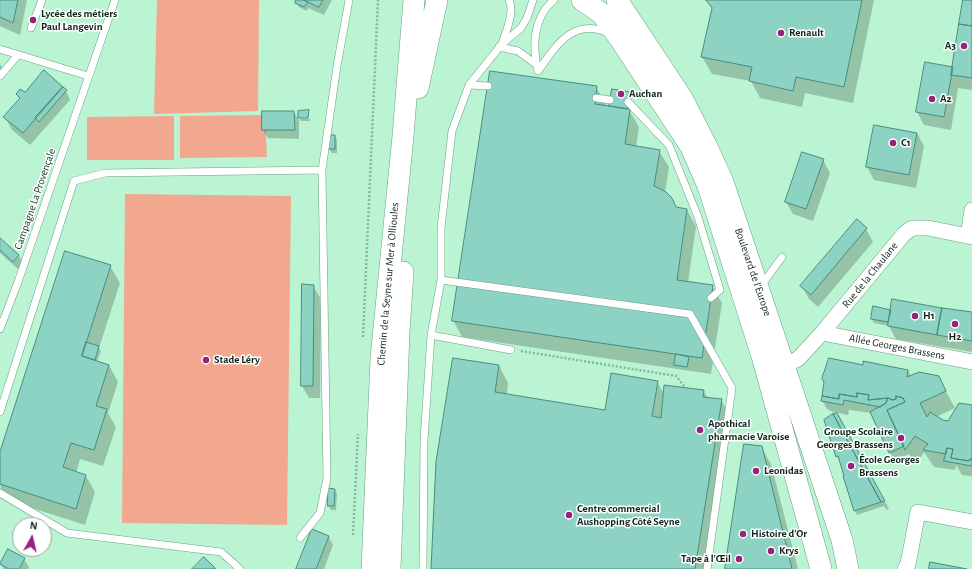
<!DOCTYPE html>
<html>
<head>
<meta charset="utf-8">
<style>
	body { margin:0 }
	#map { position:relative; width:972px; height:569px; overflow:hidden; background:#baf4d3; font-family:"Alegreya Sans",sans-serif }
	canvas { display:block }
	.north { position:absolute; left:12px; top:517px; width:40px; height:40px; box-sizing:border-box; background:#fff; border:1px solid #9fa8a3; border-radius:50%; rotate:8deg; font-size:11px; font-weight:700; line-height:16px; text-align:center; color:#0e261a }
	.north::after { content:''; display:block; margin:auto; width:14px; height:18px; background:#98217c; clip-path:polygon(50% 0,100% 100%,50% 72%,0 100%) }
</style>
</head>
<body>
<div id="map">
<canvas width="972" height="569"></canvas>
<div class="north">N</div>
</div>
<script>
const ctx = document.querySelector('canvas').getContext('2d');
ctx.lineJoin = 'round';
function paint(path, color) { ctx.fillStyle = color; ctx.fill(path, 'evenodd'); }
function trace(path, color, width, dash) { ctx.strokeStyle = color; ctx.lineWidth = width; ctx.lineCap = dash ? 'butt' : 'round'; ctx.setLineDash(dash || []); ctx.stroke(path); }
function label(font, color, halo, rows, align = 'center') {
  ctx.font = font + ' "Alegreya Sans",sans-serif'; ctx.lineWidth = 3; ctx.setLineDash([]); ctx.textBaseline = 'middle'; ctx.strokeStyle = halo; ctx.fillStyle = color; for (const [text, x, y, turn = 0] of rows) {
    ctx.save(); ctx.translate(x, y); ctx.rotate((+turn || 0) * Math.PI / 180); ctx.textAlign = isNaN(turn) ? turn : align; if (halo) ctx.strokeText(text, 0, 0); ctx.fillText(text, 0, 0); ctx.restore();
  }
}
paint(new Path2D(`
	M157 0H259L258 111 154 114Z
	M265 115 267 157 180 158V116Z
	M174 116V160H87V117Z
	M125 194 291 196 287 525 122 523Z`), '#f2a88f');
paint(new Path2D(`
	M0 0H27L20 35 0 26Z
	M297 0H332L324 15 308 8 307 11 299 7 296 3Z
	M707 0H874L853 103 805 93 802 107 760 98 751 81 712 74 702 57 712 9Z
	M964 0H972V90L958 88 951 130 924 125 917 112 954 68Z
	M0 64 3 69 0 74Z
	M44 72 66 91 70 100 30 145 12 130 5 117 20 100 17 94 25 93Z
	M596 87 606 104V106L610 107 629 93 632 97 629 110 639 127 636 147 659 151 669 167 665 193 676 208 687 210 696 226 688 283 712 286 722 303 711 374 462 337 453 320Z
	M294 112 299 120V139L268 138 263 130Z
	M300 119H310V121H301Z
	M917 133 924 146 916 188 874 180 867 167Z
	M335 136 337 140V153H332L329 149Z
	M823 160 830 173 813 221 793 214 786 202Z
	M866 229 873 242 818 307 809 299 802 286Z
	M0 239 19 256 24 265 19 270 0 253Z
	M110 266 120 283 99 348 101 351 97 362 109 365 118 382 108 413 116 427 103 466 80 459 76 473 86 476 95 492 85 525 1 498 0 455Z
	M313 286 321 299 320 398H309L302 386Z
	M891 311 972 314V352L896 339 889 326 874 323 872 319Z
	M499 366 508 383 507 395 606 411 657 382 664 394 703 390 708 398 721 400 731 417 707 569H432Z
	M863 366 908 371 911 376 938 377 955 408 936 417 943 421 948 422 972 406V476L962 475 956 465 955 470 934 467 924 452 916 465 909 454 894 461 871 413 849 410 848 415 833 412 827 409 822 400Z
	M841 422 889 509 887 510 884 506 857 515 855 511 840 460 837 456Z
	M761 447 771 464 798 569H726Z
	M334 490 337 494 336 510H331L329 506Z
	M328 536 333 545 324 569H298Z
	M24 559 29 567 28 569H4L1 564Z`), '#0003');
const building = new Path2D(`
	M0 0H18L13 23 0 17Z
	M296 0H304L308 2 304 7 295 3Z
	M304 0H323L319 7Z
	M706 0H862L844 87 796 77 793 91 749 81 752 67 701 57 712 8Z
	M963 0H972V26L959 24Z
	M959 24 972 26V78L951 75Z
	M925 62 953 67 944 117 916 112Z
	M44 70 63 87 23 133 3 117 20 98 16 94 20 89 25 92Z
	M490 71 597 86 595 104 630 109 625 144 660 150 654 186 666 192 672 198 676 207 687 209 677 280 713 285 702 358 452 321Z
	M63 87 67 90 39 122 35 118Z
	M612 89 630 92 627 109 609 106Z
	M309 110 308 118H298V111Z
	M262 111H294L295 130H262Z
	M874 125 917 133 909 175 866 167Z
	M328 135H335V149H328Z
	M802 152 824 159 806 209 785 202Z
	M857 219 867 228 811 295 800 286Z
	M0 238 19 255 13 262 0 250Z
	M65 251 111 265 82 356 109 365 96 406 107 409 94 450 71 443 63 467 86 475 76 509 0 484V452Z
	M302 284 314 285 313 386H301Z
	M892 299 942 308 937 335 888 326Z
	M873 306 891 310 888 322 871 319Z
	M942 308 972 312V341L937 335Z
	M86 342 99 346 95 360 82 356Z
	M676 354 689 357 687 367 674 365Z
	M453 358 499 365 495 392 605 410 611 373 658 381 652 416 661 418 664 385 704 390 703 397 722 399 695 569H431L436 462Z
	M829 358 863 365V361L908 370 907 377 919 372 939 376 946 391 920 403 927 417 930 412 943 420 948 421 959 403 972 405V460L970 459 969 461 951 458 953 449 947 448 946 454 923 450 928 444 915 436 905 450 887 410 905 402 903 398 896 396V399L892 400 888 398 868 400 869 395 857 393V397L839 394V399L822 396 824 382 822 379Z
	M857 393 869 395 868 400 888 398 886 403 880 407 844 400 843 405 821 401 822 396 839 399V394L857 397Z
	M896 396 903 398 905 402 887 410 904 446 889 453 870 412 886 403 888 398 892 400 896 399Z
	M837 413 885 501 881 502 833 414Z
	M833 414 881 502 854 511 843 476H844L838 456 836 457 824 420Z
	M744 444 762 446 792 569H725Z
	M947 448 953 449 951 458 969 461 970 459 972 460V466L944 461Z
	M328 488 335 489 334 506H328Z
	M312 529 329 536 316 569H296Z
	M8 549 25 558 19 569H9L0 564Z
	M204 557 216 569H192Z
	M930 562 967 569H929Z`);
paint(building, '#8cd3c4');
trace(building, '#468d7f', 1);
const lane = new Path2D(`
	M31 28 42 0
	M502 44C506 31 515 12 509 0
	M499 47 518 51 537 65
	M0 49 88 76
	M538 71C556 46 573 17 608 33
	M538 71C532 47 533 17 554 0
	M0 76 18 55
	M469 85 488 86
	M596 98 610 100
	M628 102 669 145 698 217 720 290 711 298
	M441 280 690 314 732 388 707 569
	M761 286 782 257
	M0 329 18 282 115 0
	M511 350 431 335 441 280V228L452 131 469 85 502 44 521 28 527 18 533 0
	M0 412 74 181 105 173 322 170 337 66 349 0
	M0 493 67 533 221 552 240 569
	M300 538 320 513 327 478 322 170
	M423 569 424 440 431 335`);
const street = new Path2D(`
	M968 236 972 210
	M822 333 972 362
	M785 365 798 359 822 333 904 234 912 228H928L972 237
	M905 569 908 564 918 512 972 522`);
const secondary = new Path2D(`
	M582 0 601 13 620 39 691 147 708 186 762 356 821 569
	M617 0 682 98 706 145 723 182 842 540 848 569
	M418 88 437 0
	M372 569 381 358 403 136 414 0
	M390 569 399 332 403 272`);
trace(lane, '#69a082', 8);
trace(street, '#69a082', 16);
trace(secondary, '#69a082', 22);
trace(new Path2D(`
	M363 337 378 0
	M521 351 676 376 684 386
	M353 535 358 434`), '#86b69b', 2.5, [2, 2]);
trace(lane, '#fff', 7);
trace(street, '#fff', 15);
trace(secondary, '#fff', 21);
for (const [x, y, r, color] of [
	[33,20,4,"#98217c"],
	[781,33,4,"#98217c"],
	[964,46,4,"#98217c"],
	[621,94,4,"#98217c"],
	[932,99,4,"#98217c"],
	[893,143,4,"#98217c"],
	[915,316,4,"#98217c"],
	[955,324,4,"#98217c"],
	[206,360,4,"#98217c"],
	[700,430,4,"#98217c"],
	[901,438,4,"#98217c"],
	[851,466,4,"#98217c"],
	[756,471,4,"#98217c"],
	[569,515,4,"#98217c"],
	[743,534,4,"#98217c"],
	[771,551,4,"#98217c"],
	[739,559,4,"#98217c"]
]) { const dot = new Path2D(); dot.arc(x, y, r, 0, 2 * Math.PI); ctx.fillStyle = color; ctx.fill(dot); trace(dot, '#fff', 1.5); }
label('bold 11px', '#0e261a', '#fff', [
	["Lycée des métiers",41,14],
	["Paul Langevin",41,27],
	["Renault",789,33],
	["A3",956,46,"right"],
	["Auchan",629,94],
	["A2",940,99],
	["C1",901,143],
	["H1",923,316],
	["H2",955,337,"center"],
	["Stade Léry",214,360],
	["Apothical",708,424],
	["pharmacie Varoise",708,437],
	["Groupe Scolaire",893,432,"right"],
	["Georges Brassens",893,445,"right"],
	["École Georges",859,460],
	["Brassens",859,473],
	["Leonidas",764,471],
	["Centre commercial",577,509],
	["Aushopping Côté Seyne",577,522],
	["Histoire d'Or",751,534],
	["Krys",779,551],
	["Tape à l'Œil",731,559,"right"]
], 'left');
label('11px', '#0e261a', '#fff', [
	["Campagne La Provençale",35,199,-71],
	["Boulevard de l'Europe",753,272,71],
	["Rue de la Chaulane",870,275,-51],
	["Chemin de la Seyne sur Mer à Ollioules",388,284,-85],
	["Allée Georges Brassens",897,347,11]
]);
</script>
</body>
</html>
